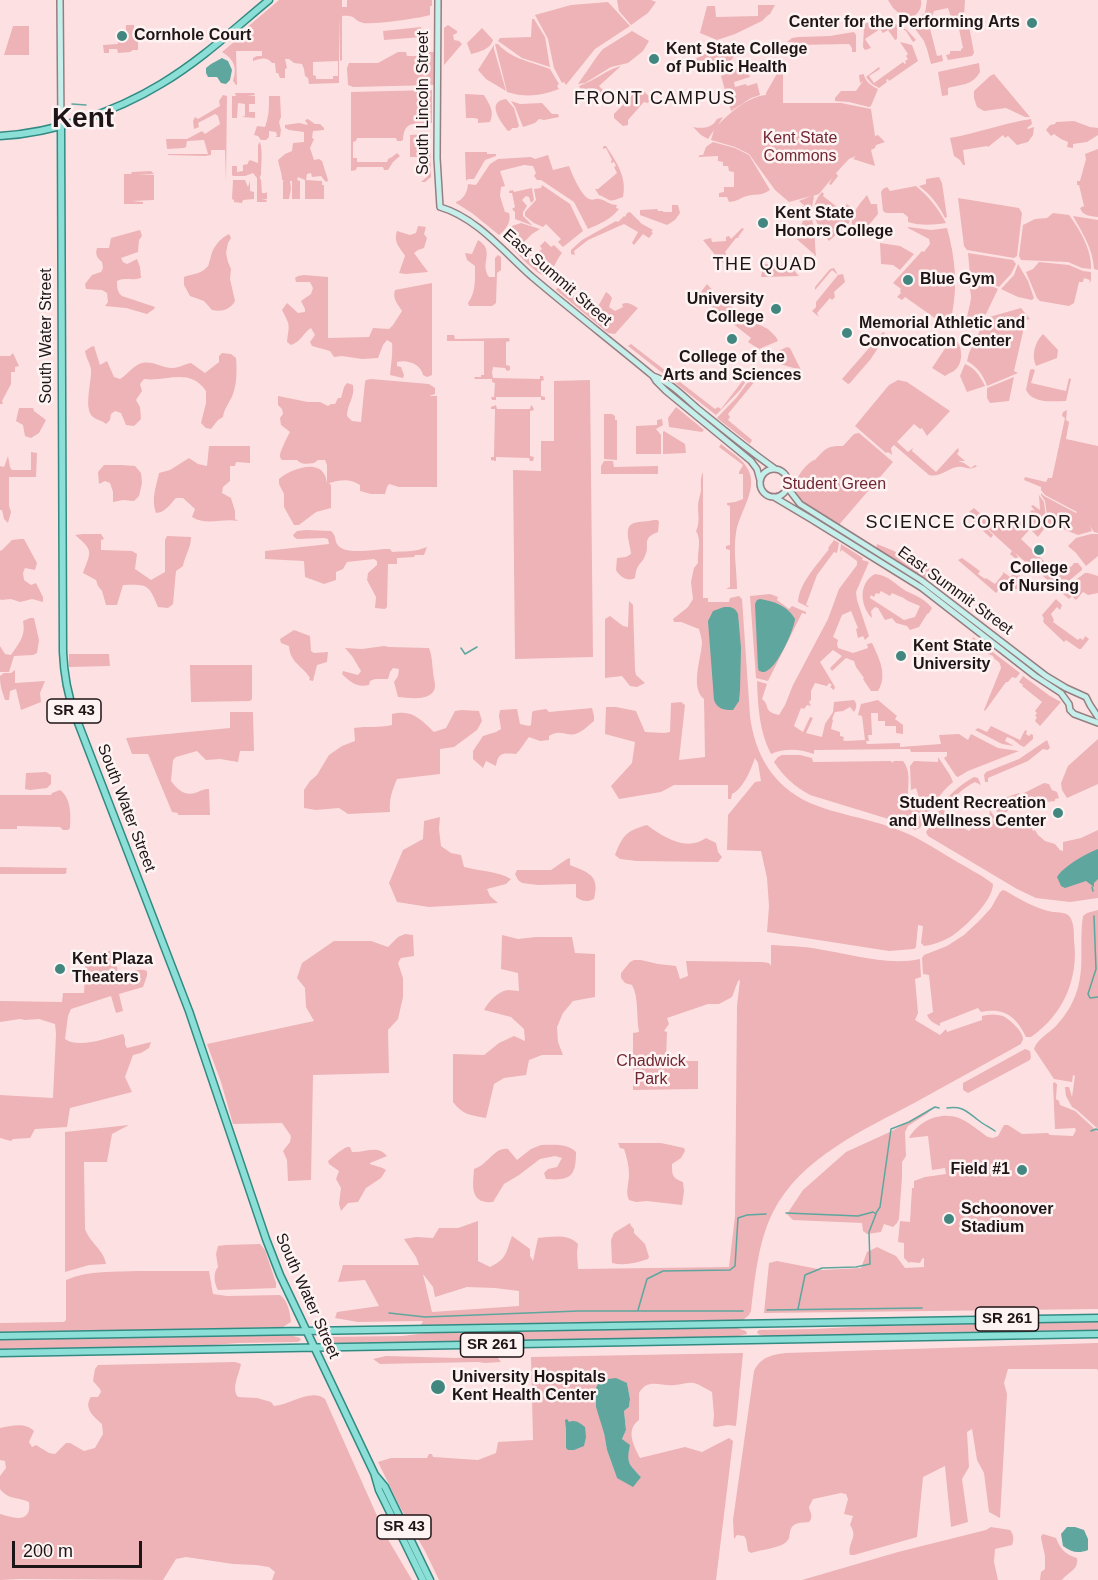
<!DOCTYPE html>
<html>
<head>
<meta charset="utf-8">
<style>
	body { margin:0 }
	#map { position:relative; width:1098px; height:1580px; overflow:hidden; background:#fde1e2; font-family:Arial,sans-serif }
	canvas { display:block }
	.scale { position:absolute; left:12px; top:1541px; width:130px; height:27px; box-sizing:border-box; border:3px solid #1e1516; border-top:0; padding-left:8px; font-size:18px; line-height:21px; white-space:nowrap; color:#1e1516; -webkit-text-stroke:4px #fef3f3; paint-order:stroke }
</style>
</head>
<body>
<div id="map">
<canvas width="1098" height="1580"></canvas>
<div class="scale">200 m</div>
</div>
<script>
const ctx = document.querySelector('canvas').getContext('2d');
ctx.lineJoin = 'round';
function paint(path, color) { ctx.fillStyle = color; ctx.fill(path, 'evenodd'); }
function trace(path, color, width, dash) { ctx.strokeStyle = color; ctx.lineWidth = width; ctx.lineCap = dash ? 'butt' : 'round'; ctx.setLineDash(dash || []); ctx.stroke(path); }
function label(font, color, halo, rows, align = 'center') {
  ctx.font = font + ' Arial,sans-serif'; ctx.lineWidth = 5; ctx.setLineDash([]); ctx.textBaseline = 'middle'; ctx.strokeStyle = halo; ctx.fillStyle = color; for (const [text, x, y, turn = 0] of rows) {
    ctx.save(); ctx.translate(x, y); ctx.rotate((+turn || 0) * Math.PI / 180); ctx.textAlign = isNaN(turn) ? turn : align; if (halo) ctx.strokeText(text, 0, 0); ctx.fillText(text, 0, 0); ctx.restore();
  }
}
paint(new Path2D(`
	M279 0H342V7H347V0H432V6H430V15C422 18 371 25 363 23 352 20 357 15 342 16V60L340 61 339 16V83L309 84 308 78 305 76 304 69 302 64 294 63 289 59H285L287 68 285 69V78H280L278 73H276L275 63H272C266 56 261 59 253 61V58L257 56H262V51H236L237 85H236L233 81C237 68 235 60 222 52L241 36 244 30ZM313 62 338 61V76H333V79H316V76L313 75Z
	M617 0H651L656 2 648 13 631 25 619 11Z
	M888 0H921C923 9 915 19 905 19L893 8Z
	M927 0H965L964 17H969V26L974 53 972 56 948 60 946 55 950 54V51H961V49L963 48 959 29 961 28 960 18 951 17 948 8 934 11 929 25 937 56 942 55 943 61 931 64 927 49 924 41 913 26V22L925 13Z
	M608 2 630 26 595 49 566 85 564 82 562 83 554 68 548 39 535 15 571 5Z
	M758 5H775L770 14 767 16 762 21 735 34 717 40 700 33 707 6H715L716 17 758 16Z
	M532 19H534L545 37 550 67 522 58 498 41 500 38 531 37Z
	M888 20 907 30 916 40 913 42 906 31 898 26 897 30V39L895 40 888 30 883 33 880 29 865 39 871 48 865 50 863 47 864 26 866 23Z
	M126 25H134V32H138V50H133L130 52 118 53 117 49H109V53H104L103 45 118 44V34H126Z
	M448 25 457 31V33L453 35 454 40 459 41 462 44 444 65V28Z
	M13 26H29V55H4Z
	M421 27 422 37 384 40 383 31Z
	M482 28 493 40C491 49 479 52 471 54L467 43Z
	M632 31 649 41 643 51 628 63 611 67 585 83 578 84 598 55 603 49Z
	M854 32 856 35V52H852V48L849 44 795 45 792 42H787L792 38 798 37 830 36Z
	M900 42 912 45 918 61 889 81 888 79 886 80 887 82 879 88 872 84 866 77 879 67 880 69 869 76 874 83 903 62 905 64 906 63 905 61 908 59 906 56 908 54Z
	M495 44H498C511 59 532 62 550 69L559 84 557 86 559 89C541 96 526 98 507 92Z
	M494 45V49L506 91 486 79 478 70Z
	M728 46 735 55C724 72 709 79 693 63L694 60 702 55Z
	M398 52H406L407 56H427L428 52H434L436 54V82L434 85 353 87 348 85 347 68 349 63H378Z
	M741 63 746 65 750 77 734 82 735 87 746 84 747 86 757 83 760 95 751 98 731 111 721 76 735 70Z
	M979 63 980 72C972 86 962 84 948 88V95L942 96 938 72Z
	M621 66 599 86 604 91 594 101 590 97 582 95 593 88 582 92 579 86C594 81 606 70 621 66Z
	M783 69V103H841L871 109 875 136 878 135 885 142 876 145 875 148 871 150 875 166 853 159 856 156 849 159 836 173 838 176 831 185 829 184 832 178 819 194 813 196 814 197 811 211 799 201 811 196 789 202 775 190 749 154 735 147 711 140 714 130 708 139 701 135 693 127C703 129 712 128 717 119L723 117 718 125C731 112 747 97 766 95V93L779 70Z
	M864 74C864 80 871 86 878 89L871 106 869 107 849 102 835 101V98L841 91H856L863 81 860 83 859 75Z
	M994 74 1030 117H1025L1006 108 984 111 977 107 974 98V91L990 76Z
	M638 89H641L650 97V100L648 103 644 102 628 120V125L623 126 614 118V114Z
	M432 90V123C416 124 404 119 403 140L401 141H397L396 138H357L356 141 353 142V158H357V162H387L388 159 392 157 397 153 400 156 393 162 388 170H384L383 167H357L356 170 351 171V92Z
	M235 93H254L255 95 247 96H255V104H249V112H255V118L242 117 245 116V104L238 103 237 118H232V96H245H236Z
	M465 94 484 95C489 104 495 111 490 122L478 123V119L474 118H466Z
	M223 95 227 96 226 183 225 150H211V155L205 156 168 155V154H208L204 140 187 141 186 147 184 148 167 149 166 139H187L202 131 205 134 220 124 218 116 215 114 198 123 199 127 194 129 193 121 195 117 198 119 220 106 219 101Z
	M269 96H280L281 117 279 122 281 130 280 137H275L277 136 276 132 269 131V137L266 140H261L258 136 254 135 257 126 265 127C269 116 269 108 269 96Z
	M506 99 514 108 519 126 517 128H512L511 130 508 131C501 122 485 102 506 99Z
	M511 101 520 104 542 103 552 114H558L559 117 544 120 539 119 535 123 523 127 515 107Z
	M308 119 315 124H320L324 128V130L313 131 312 138 314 139 310 148 314 160 319 159 322 161 328 180 327 182 325 181 321 176 312 177 311 173 307 174 306 180 322 181V185H324V199H305V180L298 177 297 180 300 181V199H292V181H290L291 189 289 199H283V181L284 180H282C282 172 279 167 278 160L285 154 292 151 293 143 304 142V132L289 130 285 128V125L299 123 308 125 305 120Z
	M1031 119 1032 124 1027 128 1028 129 1034 127 1033 135 1028 142 1017 145 1008 136 1005 138 1003 135 988 147 987 146 963 150 965 165H963L960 160 954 156 950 138C978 133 1004 123 1031 119Z
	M1074 121 1090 127 1098 128V135L1087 142 1073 144V148L1067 147 1068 142 1061 139 1054 134 1051 136 1046 130 1050 125 1055 124 1056 122Z
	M431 134 430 138H428V143H430L431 177 425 182H421L428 176 429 173 427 150V174L424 175V157H410V135Z
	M260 142C263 152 261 164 261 175L260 176V179H261L262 193H266L267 191V199L261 200H267L266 202H257V178L253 173 245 176H233L232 175V166H237V172L243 171V165L248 164V162L250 160 258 163V145Z
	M713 142 735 148 749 155 770 190C758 197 758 193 747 196 739 198 739 201 729 202L727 197H719V193L724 192V187H734V172L729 171 728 166H723V162L718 161V156L698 157 700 155H703L706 147Z
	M604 146H606C617 163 627 177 623 197 618 198 614 202 609 200 605 198 603 196 599 195L595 189H598L617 173 614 167 616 166 614 162 611 163V161L612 160 606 148 603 149V147Z
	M1098 149V217C1090 216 1083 216 1080 208L1084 206 1079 185H1077V181H1080L1086 159 1085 154Z
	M465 152H487V154H496V156L485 160 474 179H468L466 181Z
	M548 155 553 170 569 166C572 174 581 195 589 199 595 201 594 198 599 199 606 200 609 205 617 205L616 208 619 209C611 219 600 224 588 229L574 202 541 180H537L534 176 536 173 533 166 524 165 500 171 505 186 501 187 500 196 505 212 509 213C512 221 505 231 499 235L472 213 456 203V202C464 199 467 193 468 184L476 185 490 164 498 159 531 157 535 159Z
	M151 171 154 174H137L154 175V200L131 201 143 202V204H124V174H131L132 172Z
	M939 177 942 183 947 217 945 218C939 205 930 194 919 186L926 184V179Z
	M233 180H245L248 187 250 181V191L254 192V199L243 200 242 203 234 202V200L232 199Z
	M542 185 570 204 583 231 563 247 558 242 561 239 546 224 543 227 534 223 525 216V212L536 200 534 189 541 188Z
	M916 186C929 197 938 208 946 223 933 225 921 226 908 222V217L903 213H886L883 211 881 192 883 189 887 187 890 191Z
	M532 188 534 200 531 203 529 197 526 196 522 200 527 206 523 212V216L532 225H531L515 219V212L512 209 515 207 512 193H509V191L513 190 514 192Z
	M822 192 824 194 823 196 841 210 847 204 853 209 849 223 829 241C817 225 806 210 822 192Z
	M867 195 871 204H877L878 214 868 226 854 233C847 217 858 206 867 195Z
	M958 198 1019 208 1022 213 1017 256 1014 258 967 250 964 246Z
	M672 205H678L680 213 675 220 667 225 640 215V210L657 209 658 211H663V212H672Z
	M803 206C817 218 814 238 816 255L810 262V261L815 255 792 235 803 222 802 221 808 213 802 207Z
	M630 212 642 224 653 230 651 232 653 233 649 238 643 234 634 245 632 243 638 232 624 224 588 240 574 251 575 255 571 254V250L582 240 616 221 618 222 624 216 625 217 627 213Z
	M1053 213 1069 215C1080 230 1092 250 1091 269L1082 268 1068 262 1021 260 1019 256 1023 225 1035 219 1047 218Z
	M1073 216 1098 220V270L1094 269C1093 249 1083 234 1073 216Z
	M521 223 540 229 532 234 521 245 532 257 542 249 540 246 545 241 551 247 554 245 562 253C556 260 554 270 546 276 534 274 514 249 504 240L512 226Z
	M418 226 426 227 424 234 427 238 424 248 418 250 414 253 428 272 406 274 399 273 405 256C400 247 393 243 397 231L410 235 416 233Z
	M908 227 931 230 947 228C955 257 958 285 952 314L957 315 953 323 952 318 949 325 945 329 936 324 939 321 905 297 902 300 897 297 901 293 900 291 901 289 893 283 922 251 924 252 930 244 929 239 908 228Z
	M742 228 744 229 738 237 739 238H736L725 252 727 256 723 262 720 261 703 240 711 238 712 242 726 241V237L729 236 731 239Z
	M140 230 142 236 139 240 138 252 121 258 123 262 127 264 137 259 140 267 141 278C131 281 126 277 117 281 117 287 117 292 122 296L155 307 154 309 147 314 126 308 105 306 108 302 107 293 102 290 86 289 85 284 92 275 101 272 103 268 102 262C97 258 95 254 97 248H109L111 238Z
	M229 234 231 238 228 243 226 253 228 262 231 269 230 279 235 301C230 310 221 312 212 310L204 301 190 296 184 285V277C191 274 201 274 206 268 210 265 208 264 210 260 212 248 219 239 229 234Z
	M478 240C496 251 479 263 489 277H495V258L498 255 501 257V270L497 273 496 303 492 306H469L468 303C476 292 475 280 475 266L467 260 465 253 472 254Z
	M880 243 900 246 914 254 900 270 893 265 881 264Z
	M968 253 1013 260 1016 264 1011 274 999 287 970 275Z
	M1039 262 1069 265 1083 271 1091 272V281L1089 283 1090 280 1084 278 1083 282H1079L1074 303 1069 306 1040 301 1037 298 1026 272 1033 269Z
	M765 264 790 266 799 276 761 277 763 265Z
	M1018 264 1028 281 1034 298 1032 300 1018 297 1001 289 1014 275Z
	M834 268 838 275 843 274 845 282 834 292 835 297 832 300 830 298 817 313 819 317 812 311 816 307V302L838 275 832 270 815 290V287L830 269Z
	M304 275 328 277V338L369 337 373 328 389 329 393 325 402 311C398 304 392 299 395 290L432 283V375L427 377 423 375C421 364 407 359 397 362V366L401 367 404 375 403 378 390 375C391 364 393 354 392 343L387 340 383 345 378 358 362 359 342 356 334 357 330 351 312 346 310 342 315 335 311 328C303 333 301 342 291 345L287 342C289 324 291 327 282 310L287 303 298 313 305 312V309L301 301 311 294 313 288 310 282H296L295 278 298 276Z
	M970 278 981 281 998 289 986 314 966 323C967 315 970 306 971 298 971 290 968 286 970 278Z
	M707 284 715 293 726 299 735 310 746 318 768 329 776 337 778 341 759 349 748 342 751 338 707 303 705 296 701 292Z
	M558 287 562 290 565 289 596 310 606 292 609 294 612 298 609 307 615 311 623 307 622 304C629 301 632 305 638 308L615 334 608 333 556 290Z
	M1021 308 1030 319 1026 320 1025 323 1014 371 1018 373 987 386C983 374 977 367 967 361L969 353 986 318Z
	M883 332 885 333 882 337 884 339 870 360 850 383 848 384 842 379Z
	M1043 334 1058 350 1057 358 1036 366C1031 355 1035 342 1043 334Z
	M447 335H454L455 339 509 338 510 341 506 342V365L510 366V370L507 371 505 368 493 367 492 373 493 378 540 379V376H543L544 380 541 381V396L545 397V400H541V397H496V400H492L491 397H494L495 383 492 382V379H475L474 377H481V375H484V341H447Z
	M951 336C963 342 965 363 954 371 951 373 947 374 945 376L932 368 946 347 941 343 940 341 943 338 944 339Z
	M631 344 715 409 718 407 721 409 747 375 736 369 737 367 751 374 740 390 716 415 628 346Z
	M94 346 100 365 107 361 114 377 120 379C127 375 131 368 139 364 152 359 160 368 173 368 179 368 184 364 191 363L205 373 219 362V356L222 353 231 354 236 358C237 370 237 383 233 394 230 402 224 408 223 417L218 420 211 429 206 428 201 423 206 403V391C189 367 168 382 144 379L140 384 142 391 136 400 140 407 141 419 134 426 126 425 121 413 115 411 111 414 110 420 106 424C103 421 97 420 93 417 83 409 92 381 91 369 90 363 86 358 85 351L91 347Z
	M787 347 790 348 801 370 776 363H763L762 361 765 357Z
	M13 353 19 366 15 367V372H11V384L2 401 3 404H0V356H10Z
	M965 364C975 368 980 376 985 386L967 392 960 376Z
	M1032 369 1035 370 1031 383 1066 391 1069 378 1071 379 1066 401C1051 401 1033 404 1026 390L1030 370Z
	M753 375 757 376 756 380 728 414 730 417 728 420 752 440 750 444 717 418 737 397Z
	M1014 377 1009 401 990 403 987 398V388Z
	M371 379 429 384 435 388V394L429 396H437V487H399L389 484 387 487 385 494H371L360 491V485C349 478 340 480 329 483L331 485V508L316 512 299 525H294L284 507V494L279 484V479C288 471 316 459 324 474 326 476 326 480 327 483V465L325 460H318L314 463C308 464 301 465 297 460H282C281 459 280 458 280 456 279 454 288 435 290 432L281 425 280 418 283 414 282 409 278 405V396L308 402H320L328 406 331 404H335L338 398H341L344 387 347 383 353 385C355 398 347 404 347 416L352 421 361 422 365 382 366 380Z
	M590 380 593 657 515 659 513 470 541 471V441H554V381Z
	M898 380 907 382 950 411 927 436 922 428 920 429 914 424 897 442 908 452 913 448 912 451 936 472 958 448 959 451 957 454 965 461H958L964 463 971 468 975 465 977 466C968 472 966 465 957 467 947 469 939 478 929 475L894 445 891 448 892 455 888 452 886 453 855 426 889 385Z
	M496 405 497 409H530L531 405 533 407 534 410 530 411V456L534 457 533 461H530L529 458 496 457V461L491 460V457H494L495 409H491V407Z
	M676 407 704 430 702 432 669 427 668 418Z
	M19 408H33L34 411 46 420 39 433 31 438 25 436 23 425 16 421Z
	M1067 410 1066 420 1069 422 1066 439 1098 446V533L1094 532 1090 526 1092 531 1078 535 1048 523 1045 501 1041 495V493L1044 496 1076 513 1077 512 1045 495 1041 490V487L1024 480 1025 477 1046 482 1048 478H1052L1065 418 1062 416 1063 412Z
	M604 414H612L615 416V420H617V460L604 459Z
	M662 419 663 425 656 429 661 435V454H636V426L657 425V420Z
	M664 431 685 444 686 453 663 454V432Z
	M859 433 893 462 838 526C829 520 820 513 811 507 799 499 790 492 798 477 802 470 807 464 814 460H815C826 448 827 446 843 446L854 434Z
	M721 444C729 451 740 457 746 466 761 487 739 511 736 533 733 551 737 571 737 589H726L730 587V550L726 549V546L730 545V506L727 505V503L735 502 743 499V474H739V472L743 465 719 447Z
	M209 446H250V463L236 462 235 466H230V481L223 487 222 493 231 498 235 511V519L238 521C223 518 206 526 192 517L195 509 183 498H176C170 504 165 513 156 513 151 499 156 487 159 473L170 470 189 458 198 464 207 466Z
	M31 452 37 453 36 477H9V506L11 512 8 523 4 519 2 510H0V466L4 467 8 456 10 467 12 470H31Z
	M604 461H613L614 467 658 466V474H601V466Z
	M104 465H121L135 466 141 473 142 483 139 496 134 501 123 500 113 502V492L110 483 105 481 99 484 98 472Z
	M703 472V598H708V602H729L730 598 739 596 742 599 750 716C755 755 773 786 810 803 835 814 867 818 893 828 915 835 934 848 954 860 967 868 982 875 993 884 993 901 965 927 952 936 944 941 933 945 924 946L921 943 923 926 918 925 916 947 914 949 889 951 767 932 769 906 767 878 761 851 727 850 728 815 755 782 761 781 758 763 755 758C751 769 744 788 732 794L731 799H728V785H674L661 792 619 799 611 786 632 763 635 742 605 734 606 707H616L636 711 645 732 664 733 670 732 671 703 681 702 685 705 679 760 705 757 704 699C690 688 701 659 702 643 702 638 700 634 699 629L681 622H674L673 619 688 607 693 599 691 582 694 568 698 563C697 552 702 540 696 531 700 523 698 515 698 506 698 501 700 496 701 491 701 484 700 479 703 472Z
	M1039 495 1044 502 1047 525 1038 537 1030 529 1021 539 1048 565 1039 574 1015 553 1018 557 1016 559 1010 554 1012 551 978 520 993 535 991 538 971 520V514L969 512 974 508 992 524 994 522 997 524 1008 512 1017 521 1020 519 1024 522 1025 521 1023 519 1032 510 1035 511 1031 506 1033 505 1040 510Z
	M654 520H658L659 522 658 532C640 539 651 544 645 556 640 567 637 562 635 578 628 582 620 577 616 570L617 558 626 557 631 554C631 545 622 527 634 523 640 521 647 522 654 520Z
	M306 530 331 531C337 537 334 538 337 544 345 557 378 548 390 549L392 552C400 551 410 552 418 550 421 549 424 548 427 547L424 555H415L414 557 397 558V564H388L387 607 385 609 375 608 376 597 367 580 368 573 377 565V561L374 559 347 562 343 569 336 572V580L324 584 305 577 304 561 265 559V551L329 544 328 539 324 538 297 539 294 537 293 535 297 531Z
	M83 534H101L104 539 101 540V550L132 551 137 554 135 569 151 580 165 572V540L167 536 191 537C191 548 185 555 183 566L176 571 173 604 168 608 158 607C149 584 147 584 123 585L117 605H106L102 591 98 586 96 580 83 573C91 551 94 551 75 535Z
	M1091 534H1098V556L1086 566 1076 553 1068 546 1076 538Z
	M20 539H24L37 563 35 570 25 568 23 573 24 580 31 585 36 583 43 597V602L32 599 20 602 11 599 1 600 0 599V551L2 550 12 540Z
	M834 540 839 543 837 553 834 552 817 575 806 605 809 606 808 607 798 602C799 583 818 564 829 549L828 548Z
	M841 544 863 558 862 560 869 562 856 592 857 600 869 636 865 640 863 636 858 638 856 629 858 628 851 611 842 615 833 637 838 640 837 644 838 648 853 653 868 648 867 644 872 643C879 658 888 675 878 691H871L863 679 864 678 856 667 854 661 846 658 832 671 830 668 842 656 833 650 820 662 835 687 834 690 830 687 832 685 829 683 827 686 815 683 811 691V700L809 702 811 706 807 705 804 709 801 708 794 726 803 732 810 717 813 718 806 733 822 737 825 724 833 712 834 702 854 700C857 704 857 707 854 712L850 707 843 711 835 712 832 719 833 720 831 729 840 732V736L844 737 843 740 845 741 865 740 862 716 858 715 861 704 878 700 897 716 895 719 903 725V734L896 733V726H885V721H878V713H871L872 735H868L869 741H866L867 744 900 743V747L941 744 939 735 959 734 968 740 971 734 998 748 1019 751 968 771 958 777 956 776 944 758 947 756V752H911L910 749 814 750V754C799 749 785 748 771 754 759 731 758 706 757 681L767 684 762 699C771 706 762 711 779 715L785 705 793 685 828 619 839 589 857 565V561L842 550 840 552Z
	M877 544 894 551 914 566 920 565 924 563 935 573 939 572 930 581H927L876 549Z
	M962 558 980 571 978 574 985 579 986 578 995 584 1003 574V572L1010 577 1018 569 1023 588 1021 590 1002 586 996 593 958 560Z
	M1063 562 1071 567 1074 563H1078L1082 568V570L1060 588 1055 587 1043 576 1049 568 1058 575 1064 567 1061 564Z
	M1085 573H1088L1098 576V593L1088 595 1083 592 1076 600 1072 596 1069 599 1062 593 1069 585Z
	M875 574C891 576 895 585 908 592 917 596 926 600 932 608L929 613 927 614 919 627 910 630 907 626 896 623 892 618 885 620 878 608 875 607 871 611 872 618C860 606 858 583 875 574ZM881 591 890 596 892 593 901 597H902L908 601 920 606 915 617 904 620 870 598 871 595 874 597 876 593 879 594Z
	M770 594 778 597 777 600 789 609 792 606 806 612V614L802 613 768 681 756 678 750 596Z
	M1056 599 1062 605 1060 610 1057 607 1051 614 1054 620 1053 622 1078 640 1080 638 1083 640 1085 636 1089 639 1081 649H1079L1066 640 1064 642 1044 623 1043 620 1044 619 1042 615Z
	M629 601 633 605 635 670 636 675 645 683 637 687 630 686 622 676 605 678V619L610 616 623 626 628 627Z
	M30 618H34L39 640 37 653 33 655 14 656 9 672H0V646L5 654 11 655C19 643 26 636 23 621Z
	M294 630 310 636 311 651 314 653 328 652 327 662 317 665 313 681 309 680 310 678C302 665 290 663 289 646L281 643 280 639Z
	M973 637 1020 673 1016 678 1012 677 1008 682H1006L985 711 984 710 1001 668C1000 659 995 662 993 656L988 654 986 650H983L980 646H977V643L973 644 972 641Z
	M384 646 389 647 429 648C432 655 432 663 433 671 433 676 435 681 435 686 434 702 409 698 398 697L394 682 398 676 399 669 393 668 390 672 388 679H375L370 681 369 685C357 688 350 682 342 674L343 671 358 675 361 671 352 656 345 648 362 649Z
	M69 654H109L110 666 69 667Z
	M190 665H252V699L250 701 191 702Z
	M15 670V683L45 681 40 693 41 702 21 710 16 689 10 691 9 700H5C2 690 0 687 0 676L4 673H11Z
	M1023 676 1050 696 1061 702 1040 726 1035 721 1037 717 1035 716 1037 713 1035 711 1042 702 1022 686 1023 685 1019 682Z
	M592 708 594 716V721C589 725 583 731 578 733 567 738 561 728 549 736V740L540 741 529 737C524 743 522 748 516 754 503 753 498 752 496 766L486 761 483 768 473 759V751L483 736 496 732 501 729 499 716 500 710 517 709 520 724 529 726 531 725 532 713 533 711 546 709 549 712Z
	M462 710 479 711 482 721 477 730 454 747 440 749V774L397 779C392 791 389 799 390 812L348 814 339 808 316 810 304 808V790L310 781 317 775 329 755 342 746 355 741 354 728C367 726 379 728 392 725V714C413 709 421 720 434 732L446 728 455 711Z
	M230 712H253L254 751H240L238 762 220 759 206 760 197 751 176 757 173 760 171 781C177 789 184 796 195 793 201 791 203 789 209 789L210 815H178V813L172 812 148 754H132L126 738 230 728Z
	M991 726 1020 740 1025 730 1027 731 1026 734 1029 736 1031 734 1033 735V739L1024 747C1018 745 1015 739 1007 737L1005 741 1014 746 1002 744 975 730 978 728 987 732Z
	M1098 739V784L1067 798 1062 790 1061 783 1068 766Z
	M1047 740 1050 748 1047 750 1043 749 1028 761 988 778V782H985L984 775 986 772 1019 759Z
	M782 755H800L812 758 813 762 891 761 892 763 894 761H903C911 771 908 783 908 795L901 798 904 806 909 804 912 806 914 805V803L920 801 916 788 911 790 910 766 914 761 938 762V757L950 775 953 782C938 794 930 811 920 828L915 830 895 821 810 795C795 787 783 776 774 762L778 757Z
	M46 772 51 775V784L47 788 30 790 25 789 26 773Z
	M974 777 978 778 981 785 975 782C961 789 952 798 944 812L948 815 946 818 969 831 972 828 976 829 982 821 990 814 989 809 994 816 1000 820H1029L1033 831 1035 830 1038 835 1045 841 1055 844 1060 850 1063 851V842L1081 838 1098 830V898L1070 902 1036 898 1017 889 928 836 926 832 928 829C942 804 948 792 974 777Z
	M1044 783 1049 784 1052 790 1057 792 1059 798 1055 799V801L1038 803 1037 804C1023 805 1014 801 1004 815H999L995 809 992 798 995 801 1019 793 1020 795Z
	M60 790C71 798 71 815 70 828L68 830H63L60 827 17 826V829H0V795H51L52 793Z
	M440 817 439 829 441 846 451 853 461 855 464 867C479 871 497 871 511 879L506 884 487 889 490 896 498 903 429 907 397 902 389 883 403 850 423 839 424 821Z
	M647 825C663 837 687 852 706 838L716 843 718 852 722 857 718 862 637 861 620 859 615 855C623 835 626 831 647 825Z
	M570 858V865C589 873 600 875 594 899 588 902 582 902 576 897V884L538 885 522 883 518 880 515 874 517 870H551L567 859Z
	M0 867 67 868 66 871 67 872 65 874H0Z
	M1003 890 1006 891C1019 899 1033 907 1048 911 1054 913 1066 911 1070 917 1074 923 1074 933 1074 940 1079 979 1063 1015 1031 1037H1026C1016 1016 1004 1007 981 1012L978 1008 940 1023V1026C934 1023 930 1022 927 1015L933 1012 929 975 923 974 922 958 924 955 947 946 964 935 979 921 991 908 1000 892Z
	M1098 910V1129L1077 1110 1072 1107 1066 1096 1065 1087H1069L1072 1097 1075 1076 1073 1075 1072 1082 1054 1079 1034 1049C1037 1039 1049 1033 1056 1026 1061 1020 1066 1014 1070 1007 1088 975 1078 949 1083 916L1087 913Z
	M405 934 413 935 414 956 401 958 398 963 403 978V997L398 1019 388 1030 389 1073 313 1075 311 1180 288 1181 287 1160 283 1151 290 1142 291 1136 282 1123 233 1124 221 1082 207 1044 314 1021 306 1007 305 988 297 978 302 963 334 941H371L388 947 398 937Z
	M502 935 518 939 536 937H572L575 953 595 954V997L573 1001 563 1013 557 1027 558 1042 563 1055H542L529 1060 526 1075 504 1078 494 1084 486 1118C470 1115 463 1115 453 1102V1054L484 1055 499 1043 514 1036 525 1041 524 1029 511 1017 484 1010C488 1002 498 991 508 990 512 990 515 991 519 991L518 973 501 969Z
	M771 945C787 946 802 946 818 949 850 954 887 966 920 959L921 977 915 979 918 1013 915 1020 940 1035 946 1029 947 1032 982 1020V1016C989 1014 996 1014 1003 1016 1009 1019 1023 1031 1023 1039 1023 1041 1021 1042 1021 1044 986 1063 951 1083 916 1102 864 1130 801 1157 773 1212 758 1242 755 1278 751 1311L749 1315 743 1320 421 1325 423 1321 358 1322 335 1318 337 1312 379 1306 365 1280 338 1282 343 1265H419L416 1257 404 1239 416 1237 433 1238 439 1228H458L478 1221V1261L490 1267C507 1259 506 1252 512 1236L530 1249V1256L533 1261 538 1238C551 1237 568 1233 578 1244L577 1253 578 1269 729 1267 735 1216 737 1006 740 980 738 981 732 997 719 1004H708L667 1018 669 1024 664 1031 667 1032 666 1061H698V1089L633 1090V1033L639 1032C636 1017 639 997 632 985L625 983 621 978V973L630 962 634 960H641L658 964 676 966 680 979 688 976 686 961 762 962 769 963 771 966ZM423 1274 433 1287 435 1297 467 1287 495 1288 519 1291V1306L432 1312Z
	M115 950 118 975C128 974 137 967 147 971V976L143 987 119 994 123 1011 116 1013 111 996 71 1009 68 1016 65 1039C79 1049 107 1038 123 1034L125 1039V1044L127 1048 151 1042 149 1048 141 1053 133 1055 125 1077 132 1092 70 1108 67 1127 35 1129 30 1138 13 1139 11 1141 0 1138V1095L53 1098 56 1034 55 1024 39 1019 25 1020 20 1019 0 1022V1001L62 1002 63 993H84L86 955Z
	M1025 1049 1030 1051 1031 1057 1030 1060 968 1093 963 1090V1083Z
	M1054 1082 1057 1084 1056 1099 1059 1101 1060 1105 1075 1111 1098 1132V1309L764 1313 769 1263 777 1261 823 1270 861 1268 867 1252 877 1247 896 1256 905 1268 924 1267V1258L922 1259 920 1263 910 1262 909 1263 904 1258V1243L898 1242 900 1221 910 1222 912 1188H914V1181L925 1177 946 1174 945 1168 932 1170 928 1136 909 1138C918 1121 940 1111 959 1118 969 1122 979 1131 988 1137L993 1138 998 1136 1004 1125H1008L1022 1134 1048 1133 1050 1135 1073 1136 1076 1130 1075 1128 1055 1129 1053 1084Z
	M932 1108 928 1113 908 1126 905 1132 906 1156 902 1162V1177L899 1219 897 1223 893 1227 884 1224 881 1232 867 1234 863 1231 862 1223 793 1220 787 1214 803 1190 846 1152 892 1131Z
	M129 1125 112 1134 107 1162H84L85 1229C90 1243 104 1250 106 1264L89 1265 65 1272V1132Z
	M618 1143H661L684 1148 685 1151 681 1158 672 1164C672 1175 672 1178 683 1182L684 1191 682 1205 647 1201 636 1202 629 1200C625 1192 629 1184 629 1175 629 1166 627 1158 624 1149L620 1148Z
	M541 1145C553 1145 567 1143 576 1152 576 1176 571 1181 546 1179L544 1173 548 1169 557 1167 562 1158 555 1156 540 1159 519 1175 504 1184 493 1202C469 1204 473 1185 474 1169 488 1165 494 1147 508 1149L517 1160 531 1149Z
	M347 1147H350L352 1152C364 1153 378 1144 387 1156L370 1163V1164C375 1166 382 1167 386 1170L381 1178 366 1188 358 1202 348 1203 341 1211 339 1204 341 1188 336 1179 339 1171 329 1164 328 1161C334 1156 339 1151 347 1147Z
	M630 1223 631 1226 634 1229V1233L645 1244 649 1257 648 1259C636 1263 624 1266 612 1263L611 1240 614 1233Z
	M260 1244 265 1250 276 1283V1288L218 1290C214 1284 213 1272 218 1267L216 1254 218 1246 226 1245Z
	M209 1271 213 1294 227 1296 280 1295C288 1301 290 1312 291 1322L283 1327 0 1333V1323L64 1322 66 1320V1280C89 1270 114 1272 139 1271 162 1271 186 1271 209 1271Z
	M1098 1322V1332L766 1337 758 1334 757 1332 759 1330 814 1329 870 1326Z
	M737 1328 746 1331 747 1334 738 1336 637 1340 335 1344 323 1343 321 1341 328 1337 402 1336 427 1333Z
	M290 1335 300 1338 301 1340 298 1342 238 1343 188 1347 0 1350V1339Z
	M1098 1343V1371L1097 1369H1008L1004 1383 1007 1394 1000 1518 989 1512 984 1473 977 1460 972 1429 967 1432 969 1467 962 1479 968 1522 951 1527 945 1466 923 1477 917 1537 854 1555H850C847 1542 859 1538 850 1525L853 1516 844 1514 848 1499 846 1494 841 1493 813 1499 809 1507C810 1513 814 1516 809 1522 800 1523 792 1522 790 1532 789 1536 790 1538 787 1541 782 1548 759 1550 751 1553L748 1551 746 1539 744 1536 737 1535 734 1539 733 1520 754 1371C761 1357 771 1355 785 1353Z
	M743 1353 736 1426 728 1425 716 1427 713 1426 714 1415 712 1392C706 1389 701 1385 694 1383 688 1382 681 1385 675 1385 661 1387 648 1377 639 1393V1420C625 1430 634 1446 640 1458L685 1447 702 1452 729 1438 733 1441 716 1580H439L425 1551 401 1509 378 1462 391 1458H427L429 1454H432L433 1457 478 1460 496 1453 498 1442 533 1440 531 1357ZM627 1383 630 1399 629 1407 624 1411 626 1430 622 1439 629 1446C626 1463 629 1464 641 1477L617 1478 607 1450 604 1433Z
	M495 1354 501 1362 485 1363 478 1362 380 1364 373 1359 386 1356 457 1358Z
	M235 1362 241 1364C239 1375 231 1388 238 1397L257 1398 271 1402 274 1406C290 1405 311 1388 325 1399L386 1536 412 1580H272L275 1572 269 1567 256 1565 233 1564 186 1557 176 1559 163 1580 20 1579 0 1580V1514C13 1518 32 1524 29 1502 19 1497 8 1500 0 1489V1476L6 1468 5 1461 0 1460V1428C11 1426 25 1422 34 1431L29 1442 32 1447 36 1445 49 1453 55 1454 66 1443H70L84 1451 95 1448 103 1434 102 1424C94 1417 83 1408 91 1397H98L101 1392 100 1389 93 1381 95 1369 98 1365Z
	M991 1527 1010 1530C1014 1535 1014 1539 1012 1545L995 1549 994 1562 998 1580H802L898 1552 986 1530Z
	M1043 1534 1056 1538C1061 1550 1065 1554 1077 1558 1079 1570 1068 1572 1062 1580H1040L1041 1572 1045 1569V1556L1041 1538V1536Z`), '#edb3b7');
paint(new Path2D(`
	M222 58 228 61 232 70 230 80 226 84 221 83 217 77H208L206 73V68L211 64Z
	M760 599C774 601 788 606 795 619 794 630 778 665 768 670 764 673 763 672 759 671L758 668 755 604 757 600Z
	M724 607C731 607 735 607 738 614L741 648 740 690 739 701 733 710C724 710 717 709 714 700L708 621 713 611Z
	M1098 849V879L1094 883V887L1086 881 1065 888 1061 886 1057 877C1064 866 1085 854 1098 849Z
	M616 1378 627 1383 630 1399 629 1407 624 1411 626 1430 622 1439 630 1445C626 1463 629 1464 641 1477L633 1487 617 1478 607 1450 604 1433 596 1407V1388L600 1380Z
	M567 1419 569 1422C575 1419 580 1423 585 1427L586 1437 584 1446 574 1450H568L566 1448V1429L565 1420Z
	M1067 1527H1075L1084 1530 1088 1539V1550C1078 1554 1071 1552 1063 1546L1061 1534Z`), '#5ea69e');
trace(new Path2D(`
	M72 104 86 105
	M461 648 465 654
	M465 654 477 647
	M1092 887 1093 891
	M1094 916 1096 969 1088 994 1090 998 1098 997
	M947 1108C963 1106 966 1111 978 1120 983 1124 989 1127 995 1131
	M1091 1131 1096 1129 1098 1130
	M786 1213 858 1216 873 1212 876 1214 869 1232 870 1264 856 1267 822 1268 805 1275 798 1309
	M876 1213 880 1207 891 1129 909 1122 935 1107 939 1108
	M638 1310 647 1279 663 1271 730 1270 735 1266 738 1218 747 1215 766 1214
	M767 1310 922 1308
	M389 1313 425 1317 578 1311H743`), '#5ea69e', 1.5);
const secondary = new Path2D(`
	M60 0 61 126
	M438 0 437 158 440 207C477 218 503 251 531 276 571 310 612 342 653 376L656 381 666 391 751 461 757 469 760 480
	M653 376C669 381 684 397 697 408 723 429 748 450 774 468
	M760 483a14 14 0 1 1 28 0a14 14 0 1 1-28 0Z
	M787 487 800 504 921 580 1046 676 1066 688 1086 697 1090 705 1098 717
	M774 497 811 519 922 588 1035 676 1061 693 1069 704 1070 710 1074 714 1098 723`);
const primary = new Path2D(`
	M61 126 63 652C64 676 67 693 75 715L189 1011 266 1239 280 1275 375 1475 385 1487 430 1580
	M0 136C54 133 115 112 161 84 200 61 234 29 269 0
	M0 1336 1098 1318
	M0 1353 1098 1334
	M375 1476 379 1490 423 1580`);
trace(secondary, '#977e80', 8);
trace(primary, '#328b83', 9);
trace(secondary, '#c5efeb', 5);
trace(primary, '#8bdfd7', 6);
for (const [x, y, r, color] of [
	[1032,23,6,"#418780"],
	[122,36,6,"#418780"],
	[654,59,6,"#418780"],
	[763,223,6,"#418780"],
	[908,280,6,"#418780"],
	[776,309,6,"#418780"],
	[847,333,6,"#418780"],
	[732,339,6,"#418780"],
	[1039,550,6,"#418780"],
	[901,656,6,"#418780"],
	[1058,813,6,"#418780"],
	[60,969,6,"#418780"],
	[1022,1170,6,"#418780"],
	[949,1219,6,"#418780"],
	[438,1387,8,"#418780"]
]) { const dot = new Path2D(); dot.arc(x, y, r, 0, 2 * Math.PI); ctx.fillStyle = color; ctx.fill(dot); trace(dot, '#fef3f3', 2); }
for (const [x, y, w] of [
	[74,711,54],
	[1007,1319,63],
	[492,1345,63],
	[404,1527,54]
]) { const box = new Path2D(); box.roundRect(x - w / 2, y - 12, w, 24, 4.5); ctx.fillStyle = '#fef3f3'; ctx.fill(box); trace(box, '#1e1516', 1.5); }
label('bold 15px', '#1e1516', null, [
	["SR 43",74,711],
	["SR 261",1007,1319],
	["SR 261",492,1345],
	["SR 43",404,1527]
]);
label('bold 16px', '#1e1516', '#fef3f3', [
	["Center for the Performing Arts",1020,23,"right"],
	["Cornhole Court",134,36],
	["Kent State College",666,50],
	["of Public Health",666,68],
	["Kent State",775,214],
	["Honors College",775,232],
	["Blue Gym",920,280],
	["University",764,300,"right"],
	["College",764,318,"right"],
	["Memorial Athletic and",859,324],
	["Convocation Center",859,342],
	["College of the",732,358,"center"],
	["Arts and Sciences",732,376,"center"],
	["College",1039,569,"center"],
	["of Nursing",1039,587,"center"],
	["Kent State",913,647],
	["University",913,665],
	["Student Recreation",1046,804,"right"],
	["and Wellness Center",1046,822,"right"],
	["Kent Plaza",72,960],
	["Theaters",72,978],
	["Field #1",1010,1170,"right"],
	["Schoonover",961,1210],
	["Stadium",961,1228],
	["University Hospitals",452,1378],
	["Kent Health Center",452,1396]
], 'left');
label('16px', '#1e1516', '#fef3f3', [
	["South Lincoln Street",424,103,-90],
	["East Summit Street",557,278,41],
	["South Water Street",47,336,-90],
	["East Summit Street",955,591,36],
	["South Water Street",126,808,69],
	["South Water Street",307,1296,66]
]);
label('16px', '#712733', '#fef3f3', [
	["Kent State",800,139],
	["Commons",800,157],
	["Student Green",834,485],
	["Chadwick",651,1062],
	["Park",651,1080]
]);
ctx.letterSpacing = '1.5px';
label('18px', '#1e1516', '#fef3f3', [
	["FRONT CAMPUS",655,99],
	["THE QUAD",765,265],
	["SCIENCE CORRIDOR",969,523]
]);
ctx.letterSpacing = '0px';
label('bold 28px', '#1e1516', '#fef3f3', [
	["Kent",83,119]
]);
</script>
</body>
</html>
